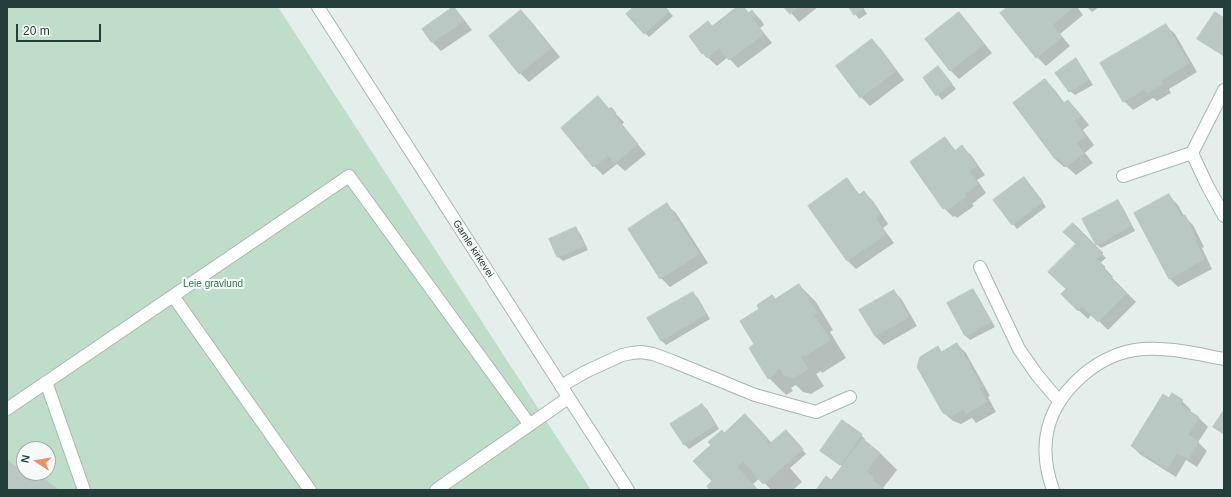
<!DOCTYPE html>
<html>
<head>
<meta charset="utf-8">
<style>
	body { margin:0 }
	#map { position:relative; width:1231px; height:497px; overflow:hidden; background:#e4eeea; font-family:Helvetica,sans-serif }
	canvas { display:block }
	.frame { position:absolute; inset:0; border:8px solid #243f3a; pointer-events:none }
	.north { position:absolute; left:16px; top:441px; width:40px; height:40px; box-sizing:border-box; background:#f5faf8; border:1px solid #a1afac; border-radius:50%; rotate:282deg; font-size:11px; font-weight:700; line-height:16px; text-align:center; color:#243f3a }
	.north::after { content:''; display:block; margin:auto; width:14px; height:18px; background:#f08e60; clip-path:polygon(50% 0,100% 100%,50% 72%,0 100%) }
	.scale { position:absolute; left:16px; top:24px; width:85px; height:18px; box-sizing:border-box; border:2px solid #243f3a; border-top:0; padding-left:5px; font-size:12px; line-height:14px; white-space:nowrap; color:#243f3a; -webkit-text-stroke:3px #f5faf8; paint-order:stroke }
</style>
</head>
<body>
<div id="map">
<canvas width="1231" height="497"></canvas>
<div class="frame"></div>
<div class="north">N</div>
<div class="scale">20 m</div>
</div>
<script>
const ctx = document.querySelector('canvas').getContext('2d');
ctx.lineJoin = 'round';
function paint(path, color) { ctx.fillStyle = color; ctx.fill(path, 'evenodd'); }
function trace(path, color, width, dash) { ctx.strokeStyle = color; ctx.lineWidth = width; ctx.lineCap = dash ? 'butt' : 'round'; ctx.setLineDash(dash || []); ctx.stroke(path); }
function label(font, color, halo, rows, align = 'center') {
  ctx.font = font + ' Helvetica,sans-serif'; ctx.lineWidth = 4; ctx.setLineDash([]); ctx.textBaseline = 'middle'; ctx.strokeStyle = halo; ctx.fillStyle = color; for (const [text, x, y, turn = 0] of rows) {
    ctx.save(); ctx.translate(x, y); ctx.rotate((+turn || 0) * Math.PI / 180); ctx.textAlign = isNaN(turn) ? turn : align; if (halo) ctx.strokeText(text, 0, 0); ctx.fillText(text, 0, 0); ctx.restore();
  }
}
paint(new Path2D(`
	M7 7H278L591 490H7ZM24 449H48V473H24Z`), '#bedec9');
paint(new Path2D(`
	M630 7H665L673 16 649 37 645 33 633 10Z
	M739 7H743L749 13 752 11 761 20 764 25 760 28 772 43 738 68 728 57 717 66 703 53 712 26Z
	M786 7H818L799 22Z
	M850 7H863L867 14 859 19Z
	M1009 7H1077L1083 15 1060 34 1070 46 1046 66 1037 57Z
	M1087 7H1099L1092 12Z
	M454 8 462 17 472 30 441 51 433 43Z
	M521 11 530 20 560 57 529 82 520 73 490 36Z
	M959 14 968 23 992 53 959 79 950 70Z
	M1166 26 1175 34 1197 72 1169 89 1171 93 1157 101 1153 98 1133 110 1124 101Z
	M872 40 881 49 904 80 870 106 861 97 838 67Z
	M1076 59 1080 64 1093 85 1075 95 1070 91Z
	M942 72 956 89 942 100 924 78Z
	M1045 80 1054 89 1065 104 1068 101 1077 110 1089 125 1083 130 1094 145 1085 153 1093 163 1076 175 1066 166 1064 167 1055 159Z
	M598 98 610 110 611 109 624 122 622 125 646 154 625 171 617 164 603 175 594 166 562 128Z
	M945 138 956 151 962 147 971 155 985 175 977 180 986 193 972 204 974 206 957 218 955 216 953 217 944 208Z
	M847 180 860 195 864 192 873 201 888 224 883 228 894 243 856 269 847 260Z
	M1028 182 1046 207 1017 229 995 200Z
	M1169 196 1178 205 1184 216 1193 225 1204 247 1202 248 1212 269 1178 287 1169 278Z
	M1117 201 1122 206 1135 231 1101 248 1096 244Z
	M667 205 676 213 708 263 670 287 661 278 629 229Z
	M1073 224 1106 258 1100 263 1113 277 1112 278 1136 302 1108 330 1092 314 1088 319 1071 303 1067 289 1077 244Z
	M576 229 580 233 588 250 563 261 558 257 550 240Z
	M799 285 816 302 833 330 830 332 846 358 822 373 821 371 816 374 824 386 811 394 803 392 796 385 791 388 793 391 786 395 769 378 756 345 775 300Z
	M894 291 902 300 917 326 884 345 875 336Z
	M973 291 977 295 995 327 970 340 966 336 948 304Z
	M693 293 698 298 710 319 666 345 661 340Z
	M957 344 966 353 990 396 988 397 996 412 976 423 972 418 961 424 953 421 943 412 938 348 942 352Z
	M1170 400 1182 401 1191 410 1189 412 1199 418 1208 427 1198 442 1207 451 1197 467 1186 460 1176 477 1141 455 1132 446Z
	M702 405 707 409 719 429 689 449 684 444Z
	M762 433 772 443 790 435 806 454 790 468 802 482 793 490H771L760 478 753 484 758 490H711L724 434Z
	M861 435 865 439 864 441 880 453 897 470 883 488 885 490H817L831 481 842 466 826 455Z`), '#0003');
const building = new Path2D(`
	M453 7H454L464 21 432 43 422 29Z
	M634 7H665L669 11 644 34 626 14Z
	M737 7H744L748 13 752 10 756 16 752 18 764 34 729 60 719 48 707 58 703 53 702 54 689 36 708 21 712 26Z
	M784 7H798L790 14Z
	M849 7H862L863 9 854 15Z
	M1008 7H1074L1052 25 1062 37 1036 58 1000 13Z
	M521 10 551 48 519 74 489 36Z
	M959 12 984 44 950 71 925 39Z
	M1215 12 1224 18V56L1197 39Z
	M1166 24 1189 63 1161 80 1163 84 1147 93 1145 89 1123 102 1100 63Z
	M872 39 896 71 860 98 836 66Z
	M1076 58 1089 80 1069 92 1055 73Z
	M938 66 952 84 936 96 923 78Z
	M1045 79 1064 103 1068 100 1081 116 1074 121 1086 136 1076 143 1084 153 1066 167 1058 157 1055 159 1013 103Z
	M598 96 609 109 611 107 616 113 614 115 638 144 615 163 608 155 593 167 561 128Z
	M945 137 955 151 962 145 977 166 969 171 978 184 964 194 966 197 947 210 946 207 943 209 910 162Z
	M1024 177 1043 202 1012 225 993 200Z
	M847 178 859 195 864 191 880 214 875 218 886 234 847 261 808 206Z
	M1169 194 1181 217 1185 215 1196 238 1194 239 1204 259 1169 279 1134 213Z
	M1118 200 1131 226 1096 245 1082 219Z
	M667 203 699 254 660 279 628 229Z
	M1073 223 1103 253 1096 259V258L1094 260 1063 232Z
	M576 227 584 246 557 257 549 239Z
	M1077 243 1094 260 1096 258 1105 267 1103 269 1127 293 1098 322 1082 306 1078 311 1061 294 1066 289 1048 272Z
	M799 284 817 313 813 314 830 340 805 356 803 355 800 356 808 369 793 378 784 375 780 368 775 371 776 373 768 379 749 348 754 344 740 321 759 309 757 305 772 295 775 299Z
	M973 289 991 322 965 336 947 303Z
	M894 290 909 317 875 336 859 310Z
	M693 292 706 314 661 341 647 318Z
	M957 343 982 387 979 388 987 402 966 414 964 409 952 416 943 413 917 367 920 357 938 346 941 352Z
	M1172 393 1183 400 1180 405 1199 417 1188 435 1199 441 1188 459 1177 452 1167 469 1131 446 1163 394 1169 398Z
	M702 404 715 425 684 445 670 424Z
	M1224 410V434L1213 427Z
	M745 414 768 439 765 441 786 464 763 484 743 461 737 467 758 490H710L707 486 712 481 693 461 711 445 708 442 722 430 724 433Z
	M842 420 862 434 840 465 820 451Z
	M786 430 803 449 786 464 769 445Z
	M863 439 880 453 866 471 874 478 872 480 885 490H816L826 476 831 480Z
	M7 460 34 481 39 475 58 490H7Z`);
paint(building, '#bac8c3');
trace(building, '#b7c7c2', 1);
const service = new Path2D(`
	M980 267 1019 349 1037 375 1059 401
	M173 296 310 490
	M46 382 84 490
	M561 386 585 372 622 355 632 353 641 352 653 354 672 361 755 395 816 412 850 397
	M7 409 349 176 530 425
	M436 490 568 398`);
const minor = new Path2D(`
	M318 7 628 490
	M1224 90 1192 153 1207 185 1224 216
	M1123 176 1192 153
	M1053 490C1037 445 1046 407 1083 375 1101 360 1119 351 1143 349 1170 347 1197 354 1224 359`);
trace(service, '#a7b6b2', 14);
trace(minor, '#a7b6b2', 14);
trace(service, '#fff', 12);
trace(minor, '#fff', 12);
label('10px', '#243f3a', '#f5faf8', [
	["Gamle kirkevei",473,249,57]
]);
label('10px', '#2e764f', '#f5faf8', [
	["Leie gravlund",213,284]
]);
</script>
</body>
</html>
